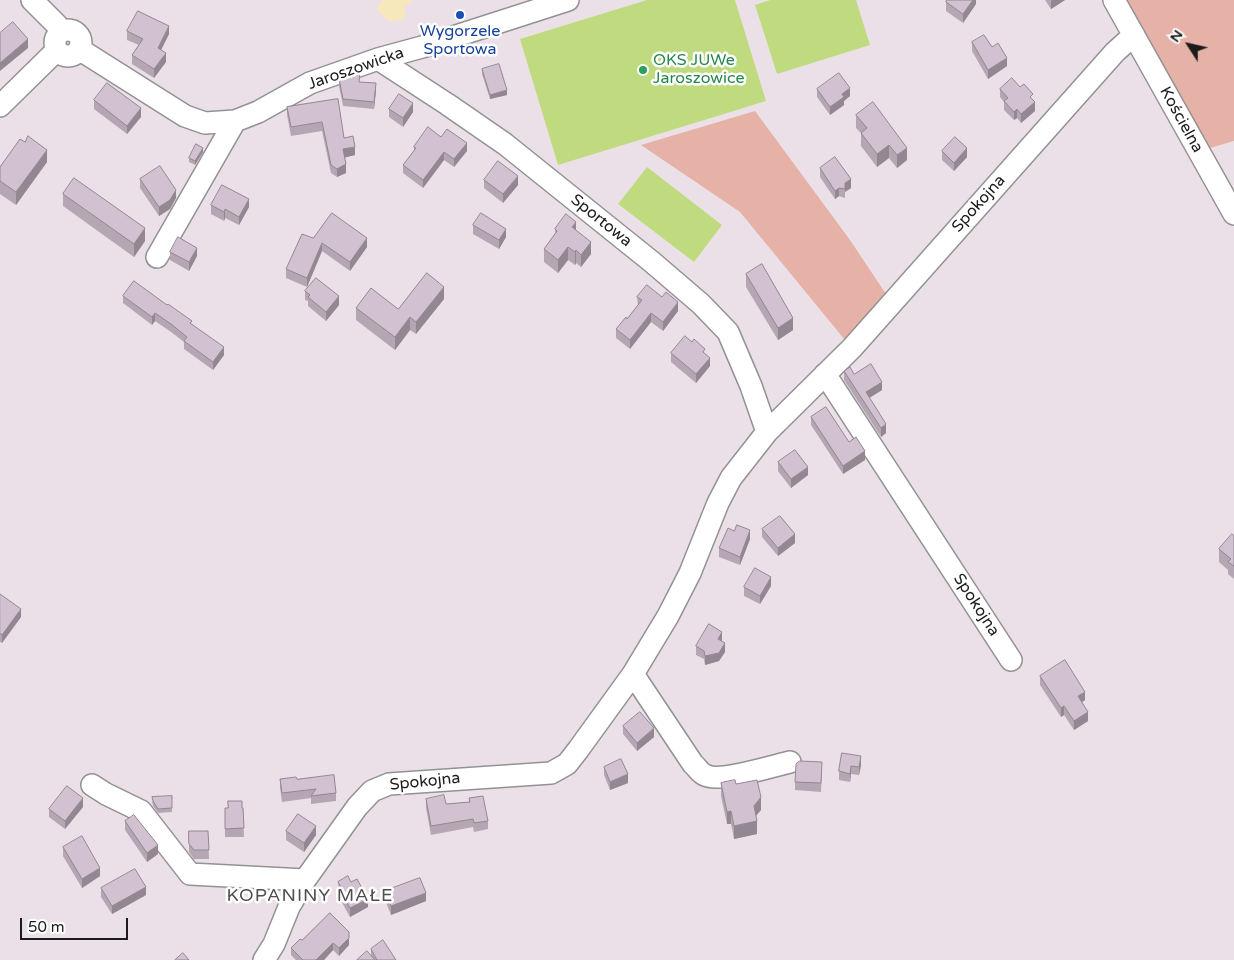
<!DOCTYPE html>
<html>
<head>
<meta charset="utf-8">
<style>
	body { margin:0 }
	#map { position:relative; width:1234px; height:960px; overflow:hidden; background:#ece0e8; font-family:"Varela Round",sans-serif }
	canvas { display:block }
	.north { position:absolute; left:1164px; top:20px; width:50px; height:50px; -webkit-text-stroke:4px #fff; paint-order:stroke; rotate:305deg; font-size:14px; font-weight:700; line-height:20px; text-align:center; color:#1b1b1b }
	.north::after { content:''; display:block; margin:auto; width:18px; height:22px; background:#1b1b1b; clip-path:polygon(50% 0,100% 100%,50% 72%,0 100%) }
	.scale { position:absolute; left:20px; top:918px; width:108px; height:22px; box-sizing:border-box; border:2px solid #1b1b1b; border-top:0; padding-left:6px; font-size:15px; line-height:18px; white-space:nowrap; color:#1b1b1b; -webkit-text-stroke:4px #fff; paint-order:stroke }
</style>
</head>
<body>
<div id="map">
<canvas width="1234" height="960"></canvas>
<div class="north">N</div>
<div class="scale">50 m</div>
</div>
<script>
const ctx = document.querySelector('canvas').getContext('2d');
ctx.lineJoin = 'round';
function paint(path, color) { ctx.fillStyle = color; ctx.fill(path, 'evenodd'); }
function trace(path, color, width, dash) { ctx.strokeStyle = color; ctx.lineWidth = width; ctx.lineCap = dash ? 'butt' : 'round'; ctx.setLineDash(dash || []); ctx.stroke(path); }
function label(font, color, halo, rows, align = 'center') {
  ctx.font = font + ' "Varela Round",sans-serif'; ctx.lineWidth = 5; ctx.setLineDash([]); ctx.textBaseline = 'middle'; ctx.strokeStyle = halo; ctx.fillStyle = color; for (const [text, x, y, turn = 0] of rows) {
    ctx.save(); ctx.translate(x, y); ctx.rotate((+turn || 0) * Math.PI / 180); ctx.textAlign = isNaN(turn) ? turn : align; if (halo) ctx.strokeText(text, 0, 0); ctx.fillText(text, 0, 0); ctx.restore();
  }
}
paint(new Path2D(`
	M1120 0H1234V141L1210 148Z
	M755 111 850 240 888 297 845 340 740 212 641 145Z`), '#e6b1a6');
paint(new Path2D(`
	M383 0H412L404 8 406 18 390 22 376 8Z`), '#f7e8bc');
paint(new Path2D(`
	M647 0H735L766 101 558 165 520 39Z
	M770 0H856L870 45 777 74 755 5Z
	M647 167 722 225 694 262 618 204Z`), '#c0db7f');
const minor = new Path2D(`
	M32 0 57 25 61 31
	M1114 0 1234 214
	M55 43a13 13 0 1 1 26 0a13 13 0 1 1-26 0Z
	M79 49 185 116 205 123 235 121 258 112 310 83 378 59 422 47 568 0
	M378 59 447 104 505 144 652 262 701 304 728 332 751 386 767 432
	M0 106 57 50
	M157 257 235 121
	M825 374 1011 660
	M633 674 693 764C697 767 700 773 705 775 719 783 773 766 790 762
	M92 785 106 794 141 811 190 874 305 880
	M264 960 274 944 289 907 305 880 357 807 372 791 389 784 551 773 567 764 578 750 633 674 668 616 690 573 718 503 731 478 767 432 852 348 1115 52 1134 35`);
trace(minor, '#929292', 24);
trace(minor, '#fff', 21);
paint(new Path2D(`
	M976 0V4L963 23 946 11V2Z
	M1045 0H1065L1051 9Z
	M127 31 169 34 161 50 166 62 154 78 132 64V55L139 45 127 40Z
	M972 42 992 47 1007 66 988 79 972 51Z
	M482 69 507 95 490 99 482 74Z
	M339 79 360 82 376 90 374 109 343 106 339 86Z
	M1020 87 1033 100 1035 111 1021 123 1017 118 1014 120 1004 110V102L1000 97V89Z
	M817 89 850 96 844 101V105L830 115 817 97Z
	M338 99 344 138 355 155 345 157 346 173 337 177 331 173 322 131 291 136 287 115V107Z
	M94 100 141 117 127 134 94 109Z
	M389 109 413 112 403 127 389 117Z
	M856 115 907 160 897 168 889 158 877 167 861 146V133L856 128Z
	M441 137 467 151 454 167 444 160 423 188 403 173V165L414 151V147Z
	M942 151 967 157 954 171 942 160Z
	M203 152 195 165 189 162V158Z
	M47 162 16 205 0 194V167Z
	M820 168 851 188 845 192V198L839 196 835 199 820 177Z
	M140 179 176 198 170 209 159 216 140 188Z
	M484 180 518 185 503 203 484 188Z
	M63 194 145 241 134 257 63 206Z
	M211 205 249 207 239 225 225 218 224 221 211 214Z
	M473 225 506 237 499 249 473 234Z
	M555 229 576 230 591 254 581 267 576 263 575 265 568 260 558 273 544 262V249L555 235Z
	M313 238 367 247 350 271 322 251 307 287 286 278V269Z
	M170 252 197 256 189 271 170 260Z
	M746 274 793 330 778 340 746 287Z
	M305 291 339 305 326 321 308 306V301L305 300Z
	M123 296 192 324 224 355 213 370 184 349V342L171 332 155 321 152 325 123 303Z
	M637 297 678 311 663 331 651 322 630 349 616 338V329L627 319 638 306Z
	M444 299 416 334 410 330 395 350 356 320V308L398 309Z
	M671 353 705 354 710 366 696 383 671 362Z
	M844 371 854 374 882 390 869 398 886 433 881 437 844 380Z
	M811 417 849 442 865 460 843 474 811 425Z
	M778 462 808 475 791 488 778 471Z
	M762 529 795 543 778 556 762 537Z
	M1234 536V579L1228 574V570L1219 562V549Z
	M750 539 740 565 719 557V548Z
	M771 586 760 604 744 596V587Z
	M0 594 21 617 2 643 0 642Z
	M722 640V642L725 652 719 661 705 665 704 659 696 655V646Z
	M1040 676 1085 700 1082 702 1088 721 1074 730 1064 715 1061 717 1040 685Z
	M623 726 654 737 637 751 623 734Z
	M842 753 861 765 859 775 851 774 850 782 839 780V771Z
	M604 767 628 783 610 790 604 775Z
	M822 771 821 792 795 790V782Z
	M280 779H297L336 793V801L311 804V798L282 802 280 788Z
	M721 783 736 784 761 810 756 816 757 834 734 839 731 824H727L721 796Z
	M469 798 488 821V829L474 832 473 827 431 835 426 808V799L446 804 469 802Z
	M152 801 172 808V812L158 813 153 806Z
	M83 807 65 829 49 817V809Z
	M225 808H243L244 837H225Z
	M125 821 158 854 147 862 125 830Z
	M189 831H208L209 859H194L189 852Z
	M286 831 316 835 304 852 286 840Z
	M63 847 100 876 82 888 63 856Z
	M338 882 368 907 350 917 339 897Z
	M101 888 146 895 112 914 101 897Z
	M385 891 426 901 391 915 385 900Z
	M330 913 349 945 339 956 333 950 324 960H296L291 955V948L302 940Z
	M371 949 396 960H357L371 956Z`), '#b5a6b4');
paint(new Path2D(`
	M973 0H976V4L963 23V14Z
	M1052 0H1065L1051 9V1Z
	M169 26V34L158 56V48Z
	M28 39V48L0 71V63Z
	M166 53V62L154 78V69Z
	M1007 58V66L988 79V70Z
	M376 83V90L374 109V102Z
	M850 88V96L844 101V105L830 115V107L842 94Z
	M507 90V95L490 99V95Z
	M1035 102V111L1021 123V114Z
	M413 103V112L403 127V118Z
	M141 108V117L127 134V126Z
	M1017 109V118L1014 120V112Z
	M467 143V151L454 167V159Z
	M889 145V158L877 167V154Z
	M355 147V155L343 158V149Z
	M203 148V152L195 165V161Z
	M907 148V160L897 168V155Z
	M967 148V157L954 171V163Z
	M47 150V162L16 205V192Z
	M444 152V160L423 188V180Z
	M346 164V173L337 177V169Z
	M518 176V185L503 203V194Z
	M851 179V188L845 192V198V183Z
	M839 188V196L835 199V191Z
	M176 190V198L170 209 159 216V207Z
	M249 199V207L239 225V217Z
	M225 209V218L224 221V212Z
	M576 222V234L572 227Z
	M145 228V241L134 257V244Z
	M506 229V237L499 249V240Z
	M367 238V247L350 271V262Z
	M591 242V254L581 267V255Z
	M322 243V251L307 287V278Z
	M568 247V260L558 273V260Z
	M197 248V256L189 271V262Z
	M576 250V263L575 265V252Z
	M444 287V299L416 334V322Z
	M339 296V305L326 321V312Z
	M678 302V311L663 331V322Z
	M155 313V321L152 325V317Z
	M651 313V322L630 349V340Z
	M410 317V330L395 350V337Z
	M793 318V330L778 340V328Z
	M224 347V355L213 370V362Z
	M710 358V366L696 383V374Z
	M882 382V390L866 400V392Z
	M886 424V433L881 437V428Z
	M865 451V460L843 474V466Z
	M808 467V475L791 488V479Z
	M750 530V539L740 565V557Z
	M795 534V543L778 556V548Z
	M771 577V586L760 604V596Z
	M21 609V617L2 643V635Z
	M722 632V640L718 648V639Z
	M725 643V652L719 661 705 665V656Z
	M1085 692V700L1078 705V696Z
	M1064 706V715L1061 717V708Z
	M1088 712V721L1074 730V721Z
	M654 728V737L637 751V743Z
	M861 756V765L859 775V767Z
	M851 766V774L850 782V774Z
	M628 774V783L610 790V782Z
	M761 797V810L754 818V806Z
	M83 798V807L65 829V821Z
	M731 811V824H727V812Z
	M757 821V834L734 839V826Z
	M316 826V835L304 852V843Z
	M158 845V854L147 862V853Z
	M100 868V876L82 888V879Z
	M146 887V895L112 914V906Z
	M426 893V901L391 915V906Z
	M368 899V907L350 917V908Z
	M349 938V945L339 956V948Z
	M333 943V950L324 960H316Z`), '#938792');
const building = new Path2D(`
	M947 0H973L963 14 946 2Z
	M138 11 169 26 158 48 166 53 154 69 132 55 143 39 127 31Z
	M13 22 28 39 0 63V33Z
	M984 35 992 47 998 43 1007 58 988 70 972 42Z
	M499 64 507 90 490 95 482 69Z
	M360 72 359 82 376 83 374 102 343 99 339 79Z
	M839 73 850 88 842 94 844 97 830 107 817 89Z
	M1012 78 1020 87 1024 84 1033 94 1030 97 1035 102 1021 114 1017 109 1014 112 1004 101 1008 98 1000 89Z
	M107 83 141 108 127 126 94 100Z
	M399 94 413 103 403 118 389 109Z
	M338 99 344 138 353 136 355 147 343 149 346 164 337 169 331 165 322 122 291 127 287 107Z
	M873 102 907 148 897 155 889 145 877 154 861 133 867 128 856 115Z
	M428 127 441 137 447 129 467 143 454 159 444 152 423 180 403 165 416 148 414 147Z
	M28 136 47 150 16 192 0 181V167L20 139 25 142Z
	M955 137 967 148 954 163 942 151Z
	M196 144 203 148 195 161 189 158Z
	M835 157 851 179 845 183V189L839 188 835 191 820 168Z
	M498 161 518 176 503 194 484 180Z
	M160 166 176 190 170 200 159 207 140 179Z
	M74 178 145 228 134 244 63 194Z
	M222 185 249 199 239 217 225 209 224 212 211 205Z
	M332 213 367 238 350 262 322 243 307 278 286 269 302 234 313 238Z
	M481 213 506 229 499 240 473 225Z
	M566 214 576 222 572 227 591 242 581 255 576 250 575 252 568 247 558 260 544 249 557 231 555 229Z
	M178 237 197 248 189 262 170 252Z
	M762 264 793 318 778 328 746 274Z
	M427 273 444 287 416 322 410 317 395 337 356 308 371 288 398 309Z
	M316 278 339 296 326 312 308 297 310 295 305 291Z
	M134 281 167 305 168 304 192 321 190 323 224 347 213 362 184 341 187 337 171 324 155 313 152 317 123 296Z
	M647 285 662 297 666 292 678 302 663 322 651 313 630 340 616 329 626 317 627 319 642 300 637 297Z
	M685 336 692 342 694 339 705 349 703 352 710 358 696 374 671 353Z
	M871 364 882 382 866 392 886 424 881 428 844 371 850 367 854 374Z
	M826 407 849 442 856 437 865 451 843 466 811 417Z
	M795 450 808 467 791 479 778 462Z
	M780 516 795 534 778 548 762 529Z
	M737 525 750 530 740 557 719 548 728 528 734 531Z
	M1232 534 1234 536V566L1228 562 1231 559 1219 549Z
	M755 568 771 577 760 596 744 587Z
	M0 594 21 609 2 635 0 633Z
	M709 624 722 632 718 639 725 643 719 653 705 656 704 651 696 646Z
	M1065 660 1085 692 1078 696 1088 712 1074 721 1064 706 1061 708 1040 676Z
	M640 712 654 728 637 743 623 726Z
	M842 753 861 756 859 767 851 766 850 774 839 771Z
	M621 759 628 774 610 782 604 767Z
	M800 761 822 762 821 783 795 782 796 764Z
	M334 775 336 793 311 796 316 789 282 793 280 779 296 777 297 779Z
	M735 780 736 784 757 780 761 797 754 806 757 821 734 826 731 811 727 812 721 783Z
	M67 786 83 798 65 821 49 809Z
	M444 795 446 804 470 802 469 798 483 796 488 821 474 823 473 819 431 826 426 799Z
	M172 796V808L158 809 153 801 152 797Z
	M228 801H242V808H243L244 828 225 829V808H228Z
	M298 814 316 826 304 843 286 831Z
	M134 815 158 845 147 853 125 821Z
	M189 831H208L209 850H194L189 844Z
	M82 836 100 868 82 879 63 847Z
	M135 869 146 887 112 906 101 888Z
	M348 876 351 882 357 879 368 899 350 908 339 889 341 887 338 882Z
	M420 878 426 893 391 906 385 891Z
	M330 913 349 932V938L339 948 333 943 316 960H303L291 948 300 939 302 940Z
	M383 940 396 960H377L371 949Z
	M367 951 375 960H357Z
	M183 953 189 960H175Z`);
paint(building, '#d2c1d1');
trace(building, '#938792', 1);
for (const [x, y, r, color] of [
	[460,15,5,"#1a4fb4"],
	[643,70,5,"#2e9e5b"]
]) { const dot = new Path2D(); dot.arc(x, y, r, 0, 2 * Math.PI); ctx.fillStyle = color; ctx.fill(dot); trace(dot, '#fff', 2); }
label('16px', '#164399', '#fff', [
	["Wygorzele",460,32],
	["Sportowa",460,50]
]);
label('16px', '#27864d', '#fff', [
	["OKS JUWe",653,61],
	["Jaroszowice",653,79]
], 'left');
label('16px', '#1b1b1b', '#fff', [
	["Jaroszowicka",356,69,-19],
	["Kościelna",1181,120,61],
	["Spokojna",979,204,-48],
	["Sportowa",601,221,39],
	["Spokojna",976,605,57],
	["Spokojna",425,782,-6]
]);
ctx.letterSpacing = '1px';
label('18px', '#4e4e4e', '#fff', [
	["KOPANINY MAŁE",310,896]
]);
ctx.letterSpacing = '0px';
</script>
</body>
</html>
